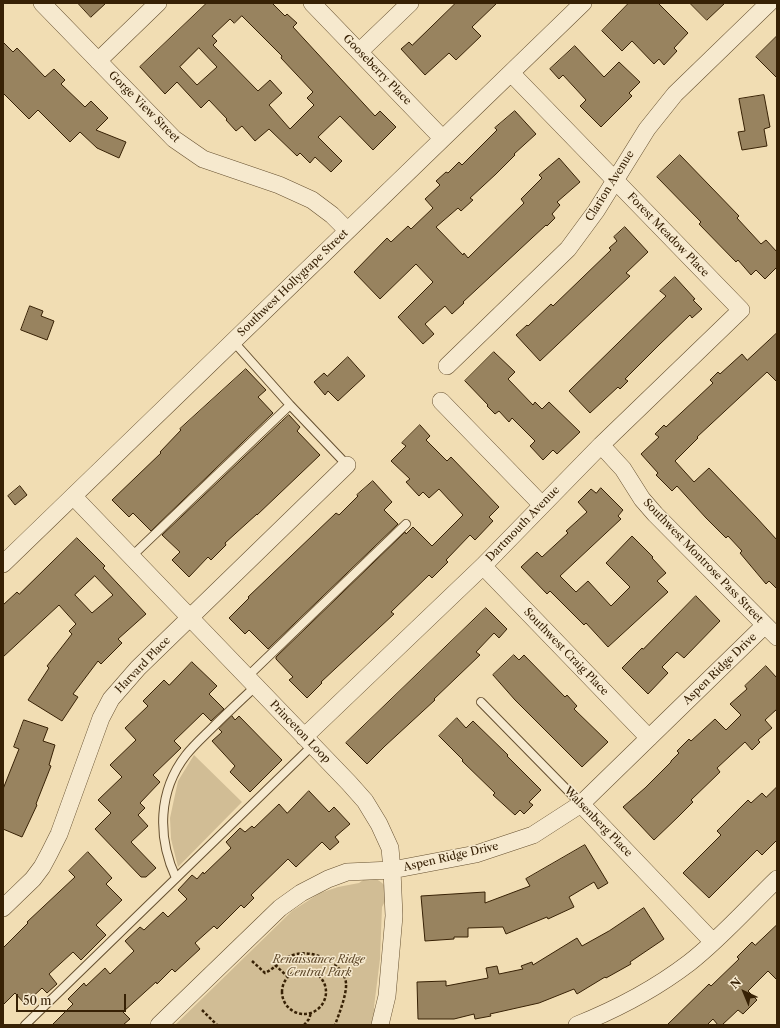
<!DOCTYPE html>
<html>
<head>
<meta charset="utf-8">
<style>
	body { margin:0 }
	#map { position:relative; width:780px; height:1028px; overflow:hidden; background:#f1ddb3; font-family:"Libre Caslon Text",serif }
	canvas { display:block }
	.frame { position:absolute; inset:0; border:4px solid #372105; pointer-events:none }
	.north { position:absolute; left:724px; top:972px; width:40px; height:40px; -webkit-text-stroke:3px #f6e9ce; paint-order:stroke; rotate:316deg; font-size:11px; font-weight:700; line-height:16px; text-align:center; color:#372105 }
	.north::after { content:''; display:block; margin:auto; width:14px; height:18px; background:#372105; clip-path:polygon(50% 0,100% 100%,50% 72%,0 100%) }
	.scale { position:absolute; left:16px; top:994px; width:110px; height:18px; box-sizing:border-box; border:2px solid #372105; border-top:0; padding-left:5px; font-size:12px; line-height:14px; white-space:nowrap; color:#372105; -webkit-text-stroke:3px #f6e9ce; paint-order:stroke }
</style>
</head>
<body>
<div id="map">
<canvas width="780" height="1028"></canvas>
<div class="frame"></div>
<div class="north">N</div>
<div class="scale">50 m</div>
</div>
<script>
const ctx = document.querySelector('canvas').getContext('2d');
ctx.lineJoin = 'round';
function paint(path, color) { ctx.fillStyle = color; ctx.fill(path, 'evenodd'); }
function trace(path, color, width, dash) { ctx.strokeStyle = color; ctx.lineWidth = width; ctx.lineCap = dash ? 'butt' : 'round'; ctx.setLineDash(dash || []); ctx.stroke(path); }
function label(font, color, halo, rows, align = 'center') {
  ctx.font = font + ' "Libre Caslon Text",serif'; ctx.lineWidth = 3; ctx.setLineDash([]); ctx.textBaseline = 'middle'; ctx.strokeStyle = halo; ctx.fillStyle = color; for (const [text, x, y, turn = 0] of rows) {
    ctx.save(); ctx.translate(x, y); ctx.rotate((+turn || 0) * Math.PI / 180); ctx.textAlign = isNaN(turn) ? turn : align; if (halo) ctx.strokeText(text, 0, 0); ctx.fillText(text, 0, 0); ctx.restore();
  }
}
paint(new Path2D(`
	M194 755 242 802 178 867 171 839 170 818 178 781Z
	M366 878C374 878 379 879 384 885L385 901 382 907 380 959 374 1007 376 1014 372 1025H175L292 911 320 893 338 887 359 883Z`), '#d1bd95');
const building = new Path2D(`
	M78 3H106L91 17Z
	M207 3H272L285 16 287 14 297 23 293 27 375 116 380 111 396 127 373 150 340 116 318 137 342 161 331 172 315 157 310 163 300 153 297 156 269 129 255 141 242 126 236 131 226 120 227 119 209 100 201 108 177 82 165 94 140 67ZM242 16 282 56 281 58 313 92 307 98 314 105 290 129 269 105 282 93 270 80 258 91 213 45 217 41 212 36 230 19 234 23ZM199 48 217 67 197 85 180 67Z
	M456 3H497L472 27 481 36 456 60 449 53 425 75 401 49 409 42 412 45Z
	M629 3H658L688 33 674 48 677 51 664 65 659 59 654 64 632 41 622 51 602 31Z
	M690 3H725L707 20Z
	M777 36V78L756 57Z
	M3 42 13 52 17 48 45 77 54 69 65 80 61 84 85 107 91 101 108 118 96 130 126 142 119 158 97 148 80 132 70 142 38 110 29 119 3 93Z
	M575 46 604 77 619 62 640 82 629 93 632 96 601 127 580 106 586 100 563 75 559 79 550 69Z
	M764 95 770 127 764 129 767 146 742 150 738 132 745 131 739 99Z
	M515 111 536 134 514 154 515 155 496 174 470 198 473 200 461 211 458 208 436 227 463 255 464 253 468 258 524 203 521 199 542 178 539 175 559 158 580 182 557 202 560 205 552 214 555 218 547 226 546 225 463 302 464 303 452 314 445 306 425 324 434 334 423 344 398 317 433 282 416 264 380 299 354 272 387 238 391 242 408 226 411 229 433 208 425 199 440 185 436 181 446 172 448 173 459 162 462 165 497 130 495 128Z
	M680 155 739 216 737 218 761 244 766 240 777 252V267L765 279 756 270 751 275 738 260 736 262 699 224 701 222 657 177Z
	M625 227 648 252 626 273 630 276 540 361 516 335 527 325 528 326 551 304 553 306 611 250 609 248 617 241 614 237Z
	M675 277 695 299 693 300 702 309 692 318 690 315 659 345 625 379 628 381 620 389 618 387 590 413 569 391 666 296 660 291Z
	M30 306 43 311 41 316 54 321 47 340 21 330Z
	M777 333V382L767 372 697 437 698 438 675 461 694 482 709 468 756 517 777 540V589L769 581 766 584 740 553 742 551 728 536 726 538 706 518 677 486 672 491 656 475 658 473 641 454 659 437 655 434 664 425 666 427 713 383 710 380 718 372 720 374 742 354 747 360Z
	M494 352 515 372 508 379 533 405 535 402 542 409 549 402 580 432 557 454 553 450 543 460 530 446 535 441 512 418 509 422 499 411 495 414 487 406 488 405 465 381Z
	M348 357 365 376 338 401 328 391 325 395 314 382 324 373 327 376Z
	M246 369 266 390 258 397 273 413 151 531 133 513 129 517 112 500 161 453 160 452 181 430 180 429Z
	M289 415 300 427 297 431 320 455 257 515V514L225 543 226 545 211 560 208 557 189 577 172 560 180 552 162 535 281 422Z
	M420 425 430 436 426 440 447 461 451 457 499 507 489 517 493 521 475 540 470 535 446 560 448 562 432 578 429 575 391 612 394 614 321 682 322 683 307 698 289 680 293 677 276 659V657L405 532 406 534 413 527 432 546 463 515 439 489 429 498 423 492 419 496 406 482 410 479 391 461 406 446 402 443Z
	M373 481 392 502 384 510 398 524 268 649 249 630 245 634 229 618 249 598 248 597 291 556 336 513 339 515 358 496 357 495Z
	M20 486 27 495 15 505 8 496Z
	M601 488 623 510 618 516 621 519 560 576 576 592 588 581 611 606 630 587 606 563 632 536 653 557 652 558 666 573 657 581 668 592 608 647 586 623 584 625 550 591 547 594 521 567 537 552 542 557 568 533 566 531 587 512 578 502 591 489 596 493Z
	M77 538 105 566 103 568 146 614 118 639 122 643 101 664 98 661 73 694 78 697 62 721 28 700 49 668 47 666 72 634 69 631 76 624 59 605 3 657V605L17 592 19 594ZM95 576 113 595 92 613 75 595Z
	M696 596 720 621 684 658 677 652 662 667 668 673 648 694 622 668 642 648 643 649Z
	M486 608 507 629 499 638 494 633 476 652 480 655 434 699 435 700 385 746 367 764 346 743Z
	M514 655 519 660 524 655 565 697 567 695 577 706 574 709 608 742 582 767 515 700 493 675Z
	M192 662 217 686 209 694 224 709 211 721 203 713 174 741 181 748 153 775 160 782 140 803 145 808 138 815 148 826 131 842 156 868 146 877H141L95 829 111 813 98 800 122 777 110 765 136 740 125 728 148 706 143 701 164 680 169 685Z
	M766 666 777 678V709L765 720 772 728 758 740 760 742 752 750 745 742 717 768 720 772 691 800 693 802 678 817 654 840 623 807 645 788 671 762V761L679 753 677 751 689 739 691 741 715 719 726 730 741 715 730 704 747 689 745 686Z
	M232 716 235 720 239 716 282 760 250 792 230 772 235 766 212 741 222 732 219 729Z
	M457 718 466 728 473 721 508 755 507 756 541 790 529 802 533 805 524 814 520 810 515 815 493 795 495 793 462 761 463 760 439 736Z
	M24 720 48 728 43 741 55 745 49 765 51 766 36 804 37 805 22 837 3 829V789L19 749 14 747Z
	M777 787V840L762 855 757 850 709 898 683 873 721 835 717 831 748 800 751 803 762 793 766 797Z
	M309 791 329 812 334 807 350 824 335 837 339 842 330 850 322 842 296 867 288 859 251 895 254 898 244 908 241 905 217 929 214 926 195 943 200 949 175 972 172 969 157 984 156 982 123 1012 130 1019 123 1025H52L73 1004 68 999 84 983 86 986 105 968 110 974 134 951 125 941 140 927 144 930 163 912 168 917 187 899 178 890 192 875 197 879 203 872 204 874 231 848 226 842 240 828 245 832 252 826 254 828 279 804 287 813Z
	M585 845 608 883 598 889 594 882 569 897 574 907 548 919 547 917 506 934 503 927 468 928V937H454V939L425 941 421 896 485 892V903L530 886 526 879Z
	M88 852 112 878 106 884 122 900 96 925 106 935 81 960 73 952 49 974 57 984 47 993 42 988 25 1004 15 993 3 1005V948L28 923 27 922 75 877 69 871Z
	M644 908 664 939 630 962 631 964 606 978 605 977 577 994 574 989 539 1003 490 1014 491 1016 475 1019 474 1014 454 1019H418L417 982 446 981V986L488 978 486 968 497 966 499 974 523 969 521 966 532 962 533 965 577 938 582 946 609 931Z
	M777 925V980L768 971 748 991 757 1000 743 1014 738 1010 722 1025H718L713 1019 707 1025H667L709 984 711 986 739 959 737 957 752 942 755 945Z`);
paint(building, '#98835f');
trace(building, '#372105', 1);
const lane = new Path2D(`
	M233 341 290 405 347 465
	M131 557 290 405
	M247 677 406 524
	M481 702 581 804
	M176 878C157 837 158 791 186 755 194 745 203 737 212 728 226 714 241 700 256 686
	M25 1025 313 745`);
const street = new Path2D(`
	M42 3 174 139 203 159 279 185 312 200 332 215 347 230
	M312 3 442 138
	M359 52 410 3
	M98 61 158 3
	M447 366 568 249 596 211 647 129 675 94 769 3
	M441 401 542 505
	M601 445 623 469 642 499 655 514 777 637
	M74 497 349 783 365 801 379 824 390 848 392 870 394 916 387 996 380 1025
	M3 564 583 3
	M483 566 649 738
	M304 737 483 566 601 445 741 310 511 73
	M581 804 713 942
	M3 908 33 879 42 867 49 854 59 834 101 718 111 699 138 668 347 465
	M159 1025 280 908 301 893 328 879 347 872 392 870 476 854 533 835 581 804 765 625
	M577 1025C617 1009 655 989 689 963 721 938 748 907 777 879`);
trace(lane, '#665030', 10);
trace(street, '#665030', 18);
trace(new Path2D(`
	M252 961 265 973C276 968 282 957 297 954 314 950 344 963 346 983 347 994 339 1014 335 1025
	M275 965 288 977
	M282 992a22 22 0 1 1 44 0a22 22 0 1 1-44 0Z
	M202 1010 217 1025
	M304 1025 309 1019 311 1013`), '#372105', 2.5, [3, 2]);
trace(lane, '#f6e9ce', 8);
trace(street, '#f6e9ce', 17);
label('11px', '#372105', '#f6e9ce', [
	["Gooseberry Place",377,70,46],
	["Gorge View Street",144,107,45],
	["Clarion Avenue",610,186,-58],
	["Forest Meadow Place",668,235,46],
	["Southwest Hollygrape Street",293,283,-44],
	["Dartmouth Avenue",523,524,-46],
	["Southwest Montrose Pass Street",703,561,46],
	["Southwest Craig Place",566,652,46],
	["Harvard Place",143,665,-46],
	["Aspen Ridge Drive",720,669,-44],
	["Princeton Loop",300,732,46],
	["Walsenberg Place",598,822,46],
	["Aspen Ridge Drive",451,857,-13]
]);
label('italic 11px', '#5e4829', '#f6e9ce', [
	["Renaissance Ridge",319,960],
	["Central Park",319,973]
]);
</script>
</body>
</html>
